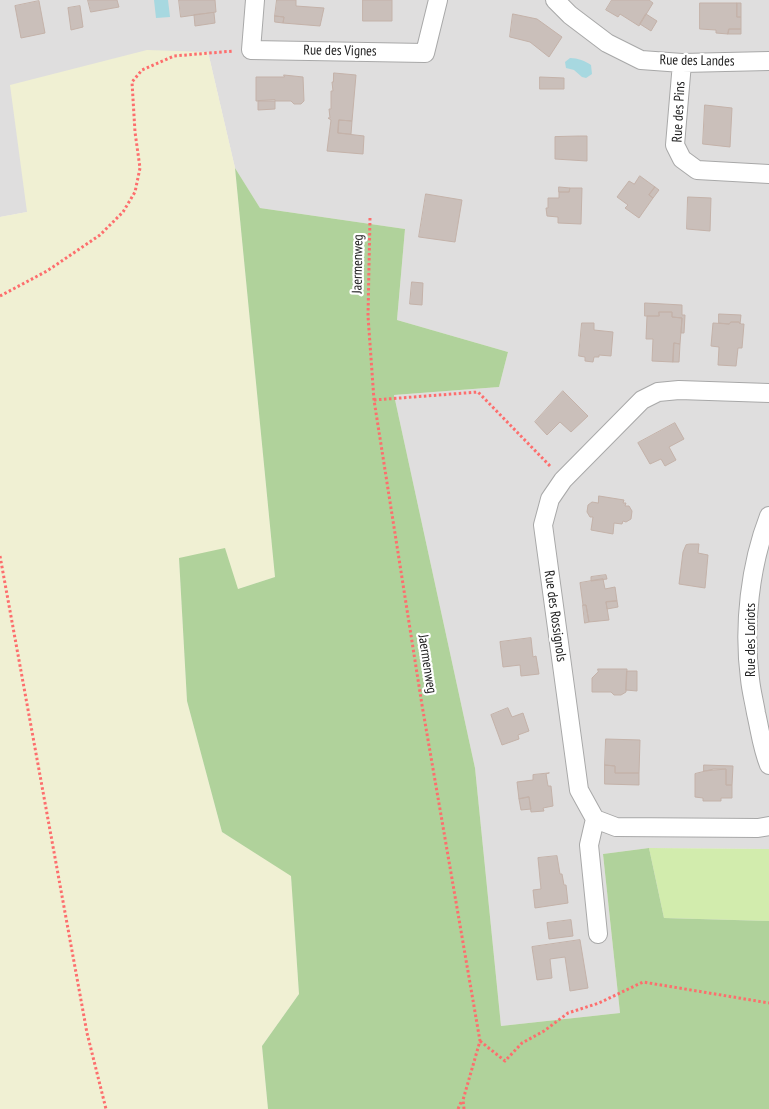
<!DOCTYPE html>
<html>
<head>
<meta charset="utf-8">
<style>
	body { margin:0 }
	canvas { display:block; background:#f1ede7 }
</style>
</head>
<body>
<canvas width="769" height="1109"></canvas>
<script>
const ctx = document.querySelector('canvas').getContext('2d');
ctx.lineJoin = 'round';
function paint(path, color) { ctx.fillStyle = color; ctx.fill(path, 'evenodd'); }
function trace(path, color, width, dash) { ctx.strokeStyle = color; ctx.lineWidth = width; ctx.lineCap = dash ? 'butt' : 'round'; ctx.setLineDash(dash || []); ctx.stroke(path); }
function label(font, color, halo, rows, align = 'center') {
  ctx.font = font + ' "PT Sans Narrow",sans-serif'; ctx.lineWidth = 4.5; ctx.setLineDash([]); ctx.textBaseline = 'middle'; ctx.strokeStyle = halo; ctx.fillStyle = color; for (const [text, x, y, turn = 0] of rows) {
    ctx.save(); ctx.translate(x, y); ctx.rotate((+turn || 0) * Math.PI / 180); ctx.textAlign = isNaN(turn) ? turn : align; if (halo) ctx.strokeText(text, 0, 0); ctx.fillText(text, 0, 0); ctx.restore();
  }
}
paint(new Path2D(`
	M0 0H769V849L649 848 603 854 620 1013 501 1026 475 768 394 395 499 387 508 352 397 320 405 229 260 208 235 168 208 52 27 212 0 217Z`), '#dfdede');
paint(new Path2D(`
	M147 50 208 52 235 168 275 577 238 589 179 558 187 701 222 832 291 875 299 994 262 1046 268 1109H0V217L27 212 10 85Z`), '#f0f0d3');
paint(new Path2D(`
	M649 848 769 849V921L664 918Z`), '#d2ecad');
paint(new Path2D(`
	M235 168 260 208 405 229 397 320 508 352 499 387 394 395 475 768 501 1026 620 1013 603 854 649 848 664 918 769 921V1109H268L262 1046 299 994 291 876 222 832 187 701 179 558 225 548 238 589 275 577Z`), '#b0d29b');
paint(new Path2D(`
	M154 0H168L170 17 156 18Z
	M570 58C578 58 585 61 591 65L592 74 586 78 582 77 574 70 566 68 565 62Z`), '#a7d8e0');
const building = new Path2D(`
	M88 0H117L119 7 91 12Z
	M179 0H215L216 12 181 17Z
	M277 0H296V6L324 8 320 26 283 23 284 17 275 16Z
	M363 0H392V21H363Z
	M612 0H649L653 3 639 26 620 14 618 17 606 10Z
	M39 1 45 33 21 38 15 6Z
	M700 3H737V17H741V29H729L728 34 716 33V30L700 29Z
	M737 3H741V17H737Z
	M80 6 83 27 71 30 68 8Z
	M214 13 215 23 195 26 194 15Z
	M513 14 537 19 562 37 549 57 530 42 510 37Z
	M646 14 657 21 651 31 640 24Z
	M275 16 284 17 283 23 275 22Z
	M729 29H741V34H728Z
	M334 73 356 75 352 121 339 120 338 133 364 136 363 154 327 151 331 120 328 118H330L329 109H331V91H333L332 82H333Z
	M284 75 303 77 304 101 301 104H294L291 101H256V77H284Z
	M540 77 564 78V89H540Z
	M275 100V109L258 110V101Z
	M705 105 732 108 730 147 703 144Z
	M339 120 352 121 351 134 338 133Z
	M580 136H587V161L555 159V137Z
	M640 176 655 187 649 195 653 198 639 218 625 208 628 205 617 197 629 181 634 184Z
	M559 187 570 188 569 192H559Z
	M655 187 659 190 653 198 649 195Z
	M570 188H582L581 224 558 223V217L547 216 546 208H548V198H559V192H569Z
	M426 194 462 200 455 242 419 237Z
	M688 197 711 198 710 231 687 229Z
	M412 282 423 283 422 305 410 304Z
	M645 303 682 305V315H685L684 333H681L682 318 672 317V312H659V316H645Z
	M659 312H672V317L682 318 680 344 674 343 673 362 652 361 653 339H646L647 316H659Z
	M719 314 741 315 740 324 739 322H731L729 324 719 323Z
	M731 322H739L741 324H744L742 348H738L736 366 718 365 719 347 711 346 713 323 729 324Z
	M582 323H594V330L613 332 611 356 599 355V357H594L593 362 585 361V357L579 356Z
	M674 343 680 344 679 362H673Z
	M563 391 588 416 571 432 560 422 547 435 535 422Z
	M675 423 684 439 669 447 676 460 665 466 661 459 650 464 638 443Z
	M599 496 624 500 623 503H626L625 506H629L632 511 631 519 626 522 623 521 622 524 614 523 613 534 591 530 593 517H590L587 512 588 505 592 502 598 503Z
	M690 544H699L698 553 708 555 705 588 679 584 683 552 686 545Z
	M606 575 607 579 591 581V577Z
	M603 579 605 589 615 587 617 601 606 602 609 620 589 622 586 605H583L580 583Z
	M617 601 618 607 607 609 606 602Z
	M583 605H586L589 622 585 623Z
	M531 638 533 657 536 656 539 674 521 676 520 665 503 667 500 642Z
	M598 669H627L626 692 621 695H614L611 692H592V678L598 672Z
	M627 671H637V691L626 690Z
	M508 708 512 717 523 713 529 731 518 735 519 739 502 745 491 715Z
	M606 739 640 740 639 773H615V766L605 765Z
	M605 765 615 766V773H639V785L605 784Z
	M704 765 733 766 732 785H726V769L704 771Z
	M714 769H726V785H732V798H721V801H703V798L695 797V774Z
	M549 773 546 774 548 786H551L553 806 543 808 544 811 531 812 529 797 519 799 517 782 533 780V775Z
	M529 797 531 809 521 810 519 799Z
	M557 856 560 874H562L564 885H566L568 903 535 908 533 890 541 889 538 858Z
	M571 920 573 936 549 939 547 923Z
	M580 940 588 988 570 991 565 957 550 959 552 978 537 980 532 947Z`);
paint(building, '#cabfba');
trace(building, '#c4b2a9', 1);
const minor = new Path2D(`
	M255 0 251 50 425 53 438 0
	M555 0 570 15 607 43 641 60 682 63 769 61
	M682 63 675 145 682 159 697 170 769 174
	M769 393 679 390 658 392 642 400 563 480 550 499 543 525 579 790 595 819 616 827 758 828 769 826
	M769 516C750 565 743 626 750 679 751 690 754 701 756 713 760 730 762 748 769 765
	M595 819 589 845 598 934`);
trace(minor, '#a8a8a8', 20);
trace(new Path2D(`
	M370 218 368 316 374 400 422 705 480 1041 463 1100 464 1109
	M0 296 47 271 100 235 123 212 135 192 140 168 135 132 132 82 142 70 174 56 234 51
	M374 400 478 392 551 467
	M0 556 87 1033 106 1109
	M480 1041 505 1061 522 1043 544 1031 568 1013 599 1003 643 982 769 1003
	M458 1109 462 1100`), '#fd6e6d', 3, [2.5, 2.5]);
trace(minor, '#fff', 18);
label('14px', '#212121', '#fff', [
	["Rue des Vignes",340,51,1],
	["Rue des Landes",697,61,1],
	["Rue des Pins",679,112,-87],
	["Jaermenweg",358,264,-89],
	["Rue des Rossignols",555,616,82],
	["Rue des Loriots",751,640,-90],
	["Jaermenweg",427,664,81]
]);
</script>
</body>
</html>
